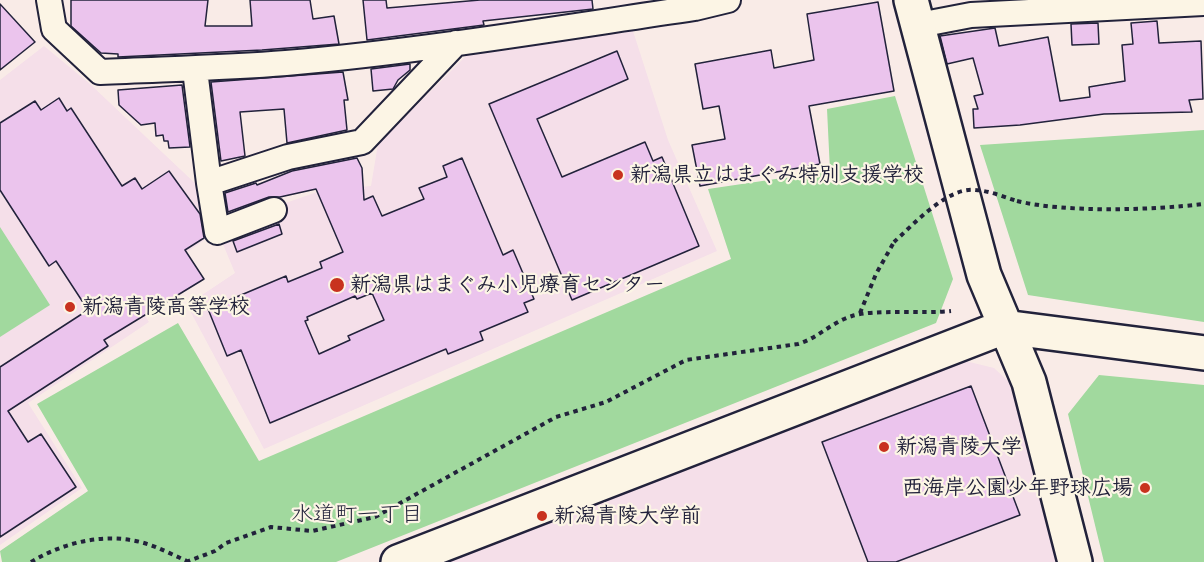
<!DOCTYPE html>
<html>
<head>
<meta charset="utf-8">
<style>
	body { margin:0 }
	canvas { display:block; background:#f9ebe7 }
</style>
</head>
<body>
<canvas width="1204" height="562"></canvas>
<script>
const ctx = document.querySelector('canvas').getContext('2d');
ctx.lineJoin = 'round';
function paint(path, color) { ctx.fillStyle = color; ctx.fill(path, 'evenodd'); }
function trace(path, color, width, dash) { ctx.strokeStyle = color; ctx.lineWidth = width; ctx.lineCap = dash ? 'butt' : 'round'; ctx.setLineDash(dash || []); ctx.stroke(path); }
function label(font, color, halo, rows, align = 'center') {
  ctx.font = font + ' Delius,"Klee One",sans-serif'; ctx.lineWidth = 4.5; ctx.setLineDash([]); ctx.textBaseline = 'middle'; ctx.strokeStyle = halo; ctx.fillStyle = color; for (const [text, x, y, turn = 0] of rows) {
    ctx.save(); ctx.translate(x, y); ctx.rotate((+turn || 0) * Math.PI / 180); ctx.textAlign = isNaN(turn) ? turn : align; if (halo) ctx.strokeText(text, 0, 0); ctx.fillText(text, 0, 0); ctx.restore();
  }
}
paint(new Path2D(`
	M633 31 668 140 717 251 264 449 187 305 235 273 220 237 277 206 323 190 371 186 378 144 467 55Z
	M44 46 90 84 200 188 213 234 130 292 149 322 28 403 82 488 0 545V80Z
	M961 360 994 368 1008 381 1018 398 1059 562H444Z`), '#f5dfe9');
paint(new Path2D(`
	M895 96 953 279 936 323 336 562H2L0 551 88 491 37 404 178 323 259 461 731 259 708 189 830 171 827 109Z
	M1204 130V322L1028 295 980 145Z
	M0 227 50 305 0 337Z
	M1099 375 1204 385V562H1104L1068 414Z`), '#a1d99e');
const building = new Path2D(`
	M71 0H208L205 26H252L250 0H310L313 19 334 16 339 44 262 50 118 57V54L101 53 71 26Z
	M363 0H386L387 8 480 0H592L593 9 483 21 484 25 367 40Z
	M878 2 894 91 809 106 820 164 700 186 692 145 725 139 719 106 703 109 695 64 771 50 774 68 814 60 807 14Z
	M0 4 35 42 0 70Z
	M1157 21 1159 43 1201 41 1203 99 1189 100 1192 112 1104 114 1020 125 974 128 973 109H978L974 96 983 94 973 58 947 64 940 36 995 28 999 46 1048 37 1060 101 1090 97 1089 87 1125 81 1122 45 1133 44 1131 23Z
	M1098 23 1099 44 1072 45 1071 24Z
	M617 51 628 79 537 119 562 177 645 142 653 161 662 157 699 246 572 300 489 104Z
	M410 64V70L398 80 393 89 373 91 371 69Z
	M343 72 348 100H344L347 130 287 143 284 109 240 112 245 156 221 161 211 82Z
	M182 85 190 147 169 148 168 141H164L163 135 156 136 155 123 141 125 119 105 118 90Z
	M59 98 67 111 71 108 122 186 135 178 142 189 169 171 200 214 204 238 185 250 204 279 104 340 108 346 8 411 28 442 41 434 76 487 0 537V367L88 310 56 261 49 266 0 190V123L35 101 41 110Z
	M357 158 362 168 364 200 373 196 382 216 424 199 419 188 447 177 443 166 462 158 503 255 513 250 534 299 524 303 528 312 480 332 483 340 448 354 446 349 270 423 241 350 227 356 208 309 286 276 288 282 322 268 320 262 343 252 316 189 280 197H269L228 212 225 193 256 183 257 185 292 171ZM372 293 384 320 348 336 350 340 319 354 305 321 308 320 307 317 355 296 357 299Z
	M279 224 282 234 237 252 233 241Z
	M971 386 1020 515 896 562H868L822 442Z`);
paint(building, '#ebc4ed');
trace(building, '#22223b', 1.5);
const street = new Path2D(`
	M49 0 54 29 100 72C162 69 224 68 286 63 423 51 559 28 695 8L728 0
	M919 25 971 15 1204 3
	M195 70 209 183 288 157 362 142 456 43
	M209 183 217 232 274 210`);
const secondary = new Path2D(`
	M911 0 984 275 1029 382 1075 562
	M398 562 1004 327 1204 353`);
trace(street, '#22223b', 28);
trace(secondary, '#22223b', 38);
trace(new Path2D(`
	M1017 201C1067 213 1152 210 1204 204
	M860 313 876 274 894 242
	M31 562C64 542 106 532 144 543 158 547 173 555 187 561
	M186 562 215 551 226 543 271 527 312 531 375 517 556 417 606 402 686 360 798 344C818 338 832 322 852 316 874 309 924 314 951 311`), '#22223b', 4, [4.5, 4.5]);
trace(street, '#fcf5e5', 24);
trace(secondary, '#fcf5e5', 33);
trace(new Path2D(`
	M894 242C913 225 948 186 976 190 990 191 1004 197 1017 201`), '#22223b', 4, [4.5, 4.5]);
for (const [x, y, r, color] of [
	[618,175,6,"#c8321e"],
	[337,285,8,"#c8321e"],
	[70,307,6,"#c8321e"],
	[884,447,6,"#c8321e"],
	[1145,488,6,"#c8321e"],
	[542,516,6,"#c8321e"]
]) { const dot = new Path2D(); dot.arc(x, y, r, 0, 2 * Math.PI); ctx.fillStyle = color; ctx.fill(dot); trace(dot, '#fcf5e5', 2); }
label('bold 21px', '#22223b', '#fcf5e5', [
	["新潟県立はまぐみ特別支援学校",630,175],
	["新潟県はまぐみ小児療育センター",350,285],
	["新潟青陵高等学校",82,307],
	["新潟青陵大学",896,447],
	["西海岸公園少年野球広場",1133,488,"right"],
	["新潟青陵大学前",554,516]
], 'left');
label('22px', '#22223b', '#fcf5e5', [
	["水道町一丁目",357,515]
]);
</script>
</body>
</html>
